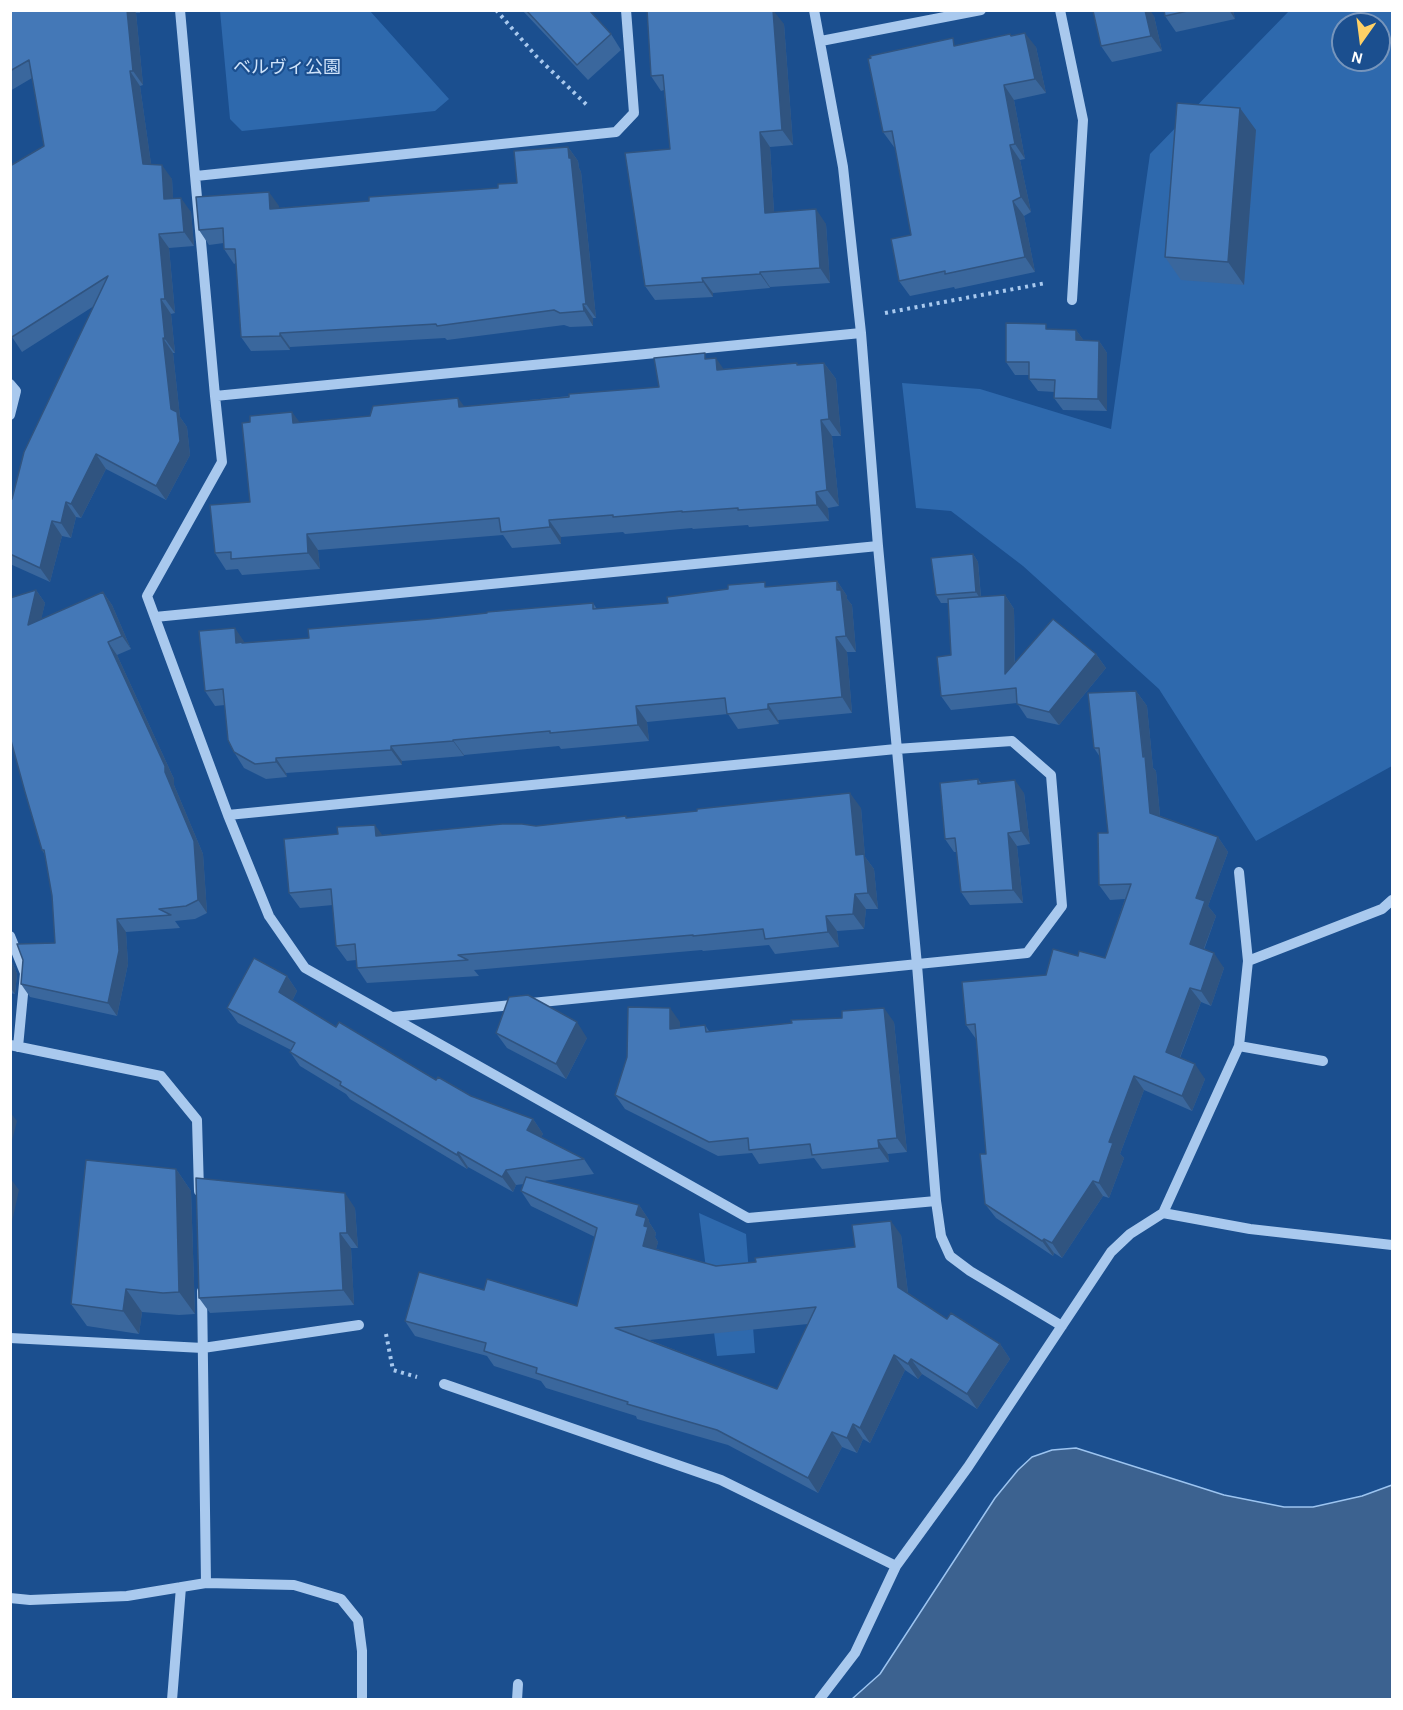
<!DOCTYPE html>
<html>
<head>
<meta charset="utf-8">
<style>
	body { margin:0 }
	#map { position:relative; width:1403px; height:1710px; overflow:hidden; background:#1b4f8f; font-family:"Alegreya Sans",sans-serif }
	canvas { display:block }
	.frame { position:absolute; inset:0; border:12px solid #fff; pointer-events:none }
	.north { position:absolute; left:1331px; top:12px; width:60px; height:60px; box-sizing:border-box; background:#1b4f8f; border:2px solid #7695bc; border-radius:50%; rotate:194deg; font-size:16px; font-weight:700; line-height:24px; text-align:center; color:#fff }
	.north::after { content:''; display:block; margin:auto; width:21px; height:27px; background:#ffd166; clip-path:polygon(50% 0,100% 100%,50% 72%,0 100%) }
</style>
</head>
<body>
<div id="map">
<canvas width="1403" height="1710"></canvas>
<div class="frame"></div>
<div class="north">N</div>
</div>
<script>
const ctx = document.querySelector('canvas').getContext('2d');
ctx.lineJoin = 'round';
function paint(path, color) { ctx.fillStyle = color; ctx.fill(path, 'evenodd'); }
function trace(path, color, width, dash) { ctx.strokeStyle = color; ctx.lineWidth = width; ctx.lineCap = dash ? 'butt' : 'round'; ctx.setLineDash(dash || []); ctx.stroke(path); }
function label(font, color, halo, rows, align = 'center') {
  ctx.font = font + ' "Alegreya Sans","Noto Sans JP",sans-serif'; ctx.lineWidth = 4.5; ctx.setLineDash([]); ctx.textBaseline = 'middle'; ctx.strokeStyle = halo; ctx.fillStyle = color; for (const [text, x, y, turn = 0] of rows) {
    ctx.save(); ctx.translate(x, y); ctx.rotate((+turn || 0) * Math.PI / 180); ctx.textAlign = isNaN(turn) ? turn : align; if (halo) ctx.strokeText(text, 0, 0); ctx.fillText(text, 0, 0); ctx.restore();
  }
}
paint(new Path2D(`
	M220 11H370L449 99 435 111 242 131 230 119Z
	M1289 11H1392V766L1256 841 1159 689 1023 566 951 511 916 508 902 383 980 389 1111 429 1150 154ZM1343 24H1379V60H1343Z
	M699 1213 746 1234 755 1353 717 1356Z`), '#2e69ad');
const water = new Path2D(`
	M1076 1448 1224 1495 1284 1507H1313L1362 1496 1392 1485V1699H852L880 1674 995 1498 1018 1470 1032 1457 1052 1450Z`);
paint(water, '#3c6290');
trace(water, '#9cc4f0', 1.5);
trace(new Path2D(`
	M496 10 537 57 589 107
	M885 313 1046 283
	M386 1334 393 1370 417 1377`), '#a9c9ee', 4, [3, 4.5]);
trace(new Path2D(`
	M180 10 215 396 222 462 147 596 228 815 269 916 305 968 748 1218 936 1201
	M814 10 843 167 861 333 878 546 917 965 936 1201 941 1236 950 1256 970 1271 1062 1326
	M1060 10 1083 120 1072 300
	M821 41 981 10
	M196 176 616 132 634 113 626 10
	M10 384 16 391 10 415
	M215 396 861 333
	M155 617 878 546
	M228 815 896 749 1012 741 1051 775 1062 906 1027 953 393 1017
	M10 936 25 973 18 1047
	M1248 961 1382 909 1392 900
	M10 1045 161 1076 197 1120 199 1191
	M1239 1046 1323 1061
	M1163 1213 1239 1046 1248 961 1239 872
	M202 1291 206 1583
	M10 1338 203 1348 359 1325
	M444 1384 721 1480 896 1566
	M10 1598 30 1600 127 1596 206 1583 294 1585 341 1599 358 1620 362 1651V1700
	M172 1700 181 1587
	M517 1700 518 1684
	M819 1700 855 1653 896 1566 968 1467 1111 1252 1130 1234 1163 1213 1250 1229 1392 1245`), '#a9c9ee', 10);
paint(new Path2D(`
	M10 10H140V13H136L143 85 140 86 151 164 172 179 173 199 191 212 194 246 169 248 175 313 171 314 175 353H173L180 417 187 427 190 455 166 500 106 469 81 518 76 517 71 538 62 536 50 582 10 564V499H12L94 306 22 352 10 334 44 146 32 78 10 91Z
	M522 10H589L611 34 621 50 588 80Z
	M1164 10H1233L1235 19 1176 32 1165 16Z
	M1154 16 1162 51 1112 62 1101 46Z
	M784 24 793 145 770 147 774 212 826 224 830 283 770 287V288L713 293V297L655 300 645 286 670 149 664 90 661 91 651 76Z
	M1011 35 1036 47 1046 93 1014 100 1025 159 1020 160 1031 212 1024 216 1035 272 955 289 954 287 910 296 899 281 911 235 895 147H894L883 132 871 58 958 45Z
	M1256 130 1244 285 1181 280 1165 257Z
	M568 147 578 161 579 168 581 172 596 318H593V326L570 327 564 325 447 340 445 338 290 347V350L251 351 241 337 236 263 234 264 224 249V243L209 245 199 230 279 206V208L369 201 498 188 517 183Z
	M1049 329 1076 330 1084 341H1099L1107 353V411L1063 410 1054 398 1055 392 1038 391 1029 379V375H1015L1006 362Z
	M708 358 723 369 797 363 798 365 824 363 836 379 841 436H832L839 506 828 508 829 521 749 527 748 525 693 529 692 528 625 534 623 532 561 537V544L512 548 503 535 318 550 320 569 242 575 238 569 226 570 215 553 250 502V422L300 423 659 387Z
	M973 554 978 562 981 597 1005 595 1014 609 1015 663 1096 654 1106 668 1059 725 1027 718 1017 703 951 710 941 696 951 655 948 603H941L936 595Z
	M837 581 847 596V599L852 605 856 652H847L852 713 778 720 779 724 738 729 728 714 647 722 649 741 561 749 559 746 464 755V756L402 761V765L286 773 287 777 266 779 244 768 234 752 225 705 215 706 205 691 245 643 309 638 430 619 593 603 597 609 668 603 768 587Z
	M36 590 45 603 41 619 103 592 112 605 131 649 117 655 174 779V785L203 854 207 913 195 919 175 921 180 928 126 932 128 964 117 1016 30 997 21 984 55 943 52 896 45 855 42 850Z
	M1136 691 1147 706 1153 768 1156 771 1160 816 1218 837 1228 852 1208 906 1216 916 1204 950 1224 968 1211 1006 1201 1002 1180 1058 1205 1079 1192 1111 1144 1090 1120 1154 1124 1158 1109 1198 1103 1196 1062 1258 1054 1253 1053 1256 996 1218 985 1204 986 1154 976 1039 966 1025 1078 956 1105 958 1125 899 1110 900 1099 885 1108 833 1100 757 1094 748Z
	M978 779 981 783 1024 793 1030 844 1017 846 1023 903 970 905 961 892 957 852H954L945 839Z
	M861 808 865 857 874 869 878 909H866L864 929 837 931 839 947 775 954 769 945 703 951 702 950 474 970 479 976 367 983 357 968 356 960 347 961 336 946 333 905 300 908 289 893 382 835 536 826 627 818Z
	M10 957 17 974 15 994 10 993Z
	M287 976 297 991 292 1001 336 1027 436 1080 471 1096 533 1119 543 1134 541 1137 584 1159 594 1174 543 1181 639 1205 649 1220V1222L656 1233 655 1237 658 1242 656 1249 716 1266 756 1262 855 1247 901 1235 908 1293 947 1319 1000 1344 1010 1359 977 1409 922 1374 918 1379 905 1370 870 1443 863 1439 857 1453 842 1447 818 1493 728 1445 637 1419 636 1416 546 1388 541 1381 494 1366 487 1356 415 1336 405 1321 484 1290 577 1306 595 1237 531 1206 521 1191 524 1184 516 1185 513 1192 468 1167 467 1169 350 1099 346 1094 300 1066 290 1052 291 1050 238 1023 227 1008ZM808 1324 777 1389 649 1340Z
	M680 1022V1028L705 1025 709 1031 894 1022 907 1152 888 1154 889 1162 822 1169 814 1158 759 1164 752 1153 718 1156 625 1109 615 1095Z
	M496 1033 587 1038 566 1079 507 1048Z
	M176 1169 191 1191 195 1314 179 1315 142 1312 139 1334 87 1326 71 1304Z
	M355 1208 358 1248H351L354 1305 210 1313 199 1298Z`), '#3a679d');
paint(new Path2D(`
	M127 10H134L136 13 143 85 133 71Z
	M773 10 784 24 793 145 782 130Z
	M1145 10H1150L1154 16 1162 51 1151 36Z
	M1229 10H1233L1235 19Z
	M1025 33 1036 47 1046 93 1035 79Z
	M130 71 140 86 153 178 143 164Z
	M1004 85 1014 100 1025 159 1015 144Z
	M1240 108 1256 130 1244 285 1228 262Z
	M760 132 770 147 775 228 765 213Z
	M1010 145 1020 160 1031 212 1021 197Z
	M568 147 578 161 579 168 581 172 596 318 586 304Z
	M162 165 172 179 174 214 164 199Z
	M269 192 279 206 280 223 270 209Z
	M181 198 191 212 194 246 184 232Z
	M1013 201 1024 216 1035 272 1025 257Z
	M816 209 826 224 830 283 820 268Z
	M159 234 169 248 175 313 165 299Z
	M760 272 770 287V288L760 274Z
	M702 278 713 293V297L703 282Z
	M161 299 171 314 175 353 165 339Z
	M583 304 593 318V326L584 311Z
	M1076 330 1085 342 1076 340Z
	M280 333 290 347V350L280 336Z
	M163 338 173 353 180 417 187 427 190 455 166 500 156 486 171 409Z
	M1099 341 1107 353V411L1098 399Z
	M716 358 727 374 717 370Z
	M824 363 836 379 841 436 829 419Z
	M458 398 470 414 459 407Z
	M292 412 304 428 293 423Z
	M821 420 832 436 839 506 827 490Z
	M96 454 106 469 81 518 71 504Z
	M816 492 828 508 829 521 817 505Z
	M66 502 76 517 71 538 61 523Z
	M549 520 561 537V544L550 527Z
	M52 521 62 536 50 582 40 568Z
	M307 534 318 550 320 569 308 553Z
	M973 554 978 562 981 600 976 592Z
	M837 581 847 596V599L852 605 856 652 846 636Z
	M36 590 45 603 37 638 28 625Z
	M103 592 112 605 131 649 122 636Z
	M1005 595 1014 609 1015 688 1005 674Z
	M235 628 245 643 246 647 236 643Z
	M836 637 847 652 852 713 842 697Z
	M108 642 117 655 174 779V785L203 854 207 913 198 900Z
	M1096 654 1106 668 1059 725 1049 712Z
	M1136 691 1147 706 1153 768 1156 771 1161 828 1150 813Z
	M768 704 778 720 779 724 768 709Z
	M636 706 647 722 649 741 638 725Z
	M453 740 464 755V756L453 741Z
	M391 746 402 761V765L391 750Z
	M276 758 286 773 287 777 276 762Z
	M1015 780 1024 793 1030 844 1021 831Z
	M850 793 861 808 865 857 874 869 878 909 868 893 856 855Z
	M375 825 386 840 376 836Z
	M1008 833 1017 846 1023 903 1013 890Z
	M1218 837 1228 852 1208 906 1216 916 1200 959 1190 944 1196 898Z
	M855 894 866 909 864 929 853 914Z
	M826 916 837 931 839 947 828 932Z
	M117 919 126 932 128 964 117 1016 108 1003Z
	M1214 953 1224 968 1211 1006 1201 991Z
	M10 957 17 974 15 994 10 987Z
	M287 976 297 991 289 1007 279 992Z
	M1190 988 1201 1002 1176 1067 1166 1052Z
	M670 1008 680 1022V1043L670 1029Z
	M884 1008 894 1022 907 1152 897 1138Z
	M577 1022 587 1038 566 1079 556 1064Z
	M1195 1064 1205 1079 1192 1111 1182 1096Z
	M1134 1076 1144 1090 1120 1154 1124 1158 1109 1198 1099 1183 1109 1142Z
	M10 1112 17 1121 10 1149Z
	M533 1119 543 1134 537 1144 527 1130Z
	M878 1140 888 1154 889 1162 879 1148Z
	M458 1152 468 1167 467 1169 457 1155Z
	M176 1169 191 1191 195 1314 179 1292Z
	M506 1170 516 1185 513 1192 502 1177Z
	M10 1178 19 1190 10 1231Z
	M1093 1181 1103 1196 1062 1258 1052 1243Z
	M345 1193 355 1208 358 1248 347 1233Z
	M639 1205 649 1220V1222L656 1233 655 1237 658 1242 653 1261 643 1246 636 1215Z
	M891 1221 901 1235 909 1302 898 1287Z
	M340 1233 351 1248 354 1305 343 1290Z
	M1044 1239 1054 1253 1053 1256 1042 1241Z
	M126 1289 142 1312 139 1334 123 1311Z
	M1000 1344 1010 1359 977 1409 967 1394Z
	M894 1355 905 1370 870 1443 860 1428Z
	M911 1359 922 1374 918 1379 908 1364Z
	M853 1424 863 1439 857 1453 847 1438Z
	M832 1432 842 1447 818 1493 808 1478Z`), '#305480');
const building = new Path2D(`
	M10 10H127L133 71H130L143 164 162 165 164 199 181 198 184 232 159 234 165 299H161L165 339 163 338 171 409 177 412 180 441 156 486 96 454 71 504 66 502 61 523 52 521 40 568 10 554V499H12L24 452 108 276 12 337 10 334V166L44 146 29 60 10 71Z
	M526 10H589L611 34 577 65Z
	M647 10H773L782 130 760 132 765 213 816 209 820 268 760 272V274L702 278 703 282 645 286 625 153 670 149 663 75 651 76Z
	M1097 10H1145L1151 36 1101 46 1093 11Z
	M1164 10H1192L1165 16Z
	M1025 33 1035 79 1004 85 1015 144 1010 145 1021 197 1013 201 1025 257 945 274V271L899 281 891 239 911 235 892 131 883 132 868 59 871 58 870 56 953 38 954 46 1010 34 1011 36Z
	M1177 103 1240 108 1228 262 1165 257Z
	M568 147 569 158H571L586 304H583L584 311 560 313 554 310 437 326 436 324 280 333V336L241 337 235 249H224L223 228 199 230 196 197 269 192 270 209 369 201V197L498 188V184L517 183 514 151Z
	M1006 323 1046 324V329L1076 330V340L1099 341 1098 399 1054 398 1055 380 1029 379V362H1006Z
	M705 353V359L716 358 717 370 797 363V365L824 363 829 419 821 420 827 490 816 492 817 505 738 510V508L682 512V511L613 517V515L549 520 550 527 501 532 499 518 307 534 308 553 231 559V552L215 553 210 505 250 502 242 423 250 422V416L292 412 293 423 370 416 373 406 458 398 459 407 569 397V394L659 387 654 358Z
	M973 554 976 592 936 595 931 558Z
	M837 581V590H841L846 636 836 637 842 697 768 704V709L727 714 725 698 636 706 638 725 550 733V731L453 740V741L391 746V750L276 758V762L255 764 234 752 228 740 223 689 205 691 199 631 235 628 236 643 242 642V643L309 638 308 629 430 619 487 613V612L593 603V609L668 603 667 597 728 589V585L765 582V587Z
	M36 590 28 625 103 592 122 636 108 642 165 766V772L194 841 198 900 186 906 159 909 171 915 117 919 119 951 108 1003 21 984 23 960 17 944 55 943 52 896 44 850H42L25 792 10 737V598Z
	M1005 595V674L1053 619 1096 654 1049 712 1017 704 1016 688 941 696 937 657 951 655 948 599Z
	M1136 691 1143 757 1145 756 1150 813 1218 837 1196 898 1205 901 1190 944 1214 953 1201 991 1190 988 1166 1052 1195 1064 1182 1096 1134 1076 1109 1142 1113 1143 1099 1183 1093 1181 1052 1243 1044 1239 1042 1241 985 1204 980 1154H986L975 1024 966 1025 962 982 1046 975 1053 949 1078 956 1079 951 1105 958 1131 884 1099 885 1098 833H1108L1099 748H1094L1088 693Z
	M978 779V784L1015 780 1021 831 1008 833 1013 890 961 892 955 838 945 839 940 783Z
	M850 793 856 855 864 854 868 893 855 894 853 914 826 916 828 932 765 939 763 929 693 936V935L458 955 468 960 357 968 355 944 336 946 331 889 289 893 284 839 338 834 337 827 375 825 376 836 502 824H522L536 826 609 818 626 816V818L697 811V809Z
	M254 958 287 976 279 992 336 1027 339 1022 436 1080 438 1077 471 1096 533 1119 527 1130 584 1159 506 1170 502 1177 458 1152 457 1155 340 1085 341 1082 290 1052 295 1043 227 1008Z
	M528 995 577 1022 556 1064 496 1033 509 997Z
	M628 1007 670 1008V1029L705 1025 706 1032 792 1023 791 1020 842 1018V1011L884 1008 897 1138 878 1140 879 1148 812 1155 810 1144 749 1150 748 1138 709 1142 615 1095 627 1057Z
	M86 1160 176 1169 179 1292 163 1293 126 1289 123 1311 71 1304Z
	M526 1177 639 1205 636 1215 646 1218 644 1226 648 1227 643 1246 716 1266 756 1262 755 1258 855 1247 852 1225 891 1221 898 1287 947 1319 951 1313 1000 1344 967 1394 911 1359 908 1364 894 1355 860 1428 853 1424 847 1438 832 1432 808 1478 717 1430 627 1404 628 1402 536 1373 537 1368 484 1351 486 1343 405 1321 419 1272 484 1290 487 1279 577 1306 597 1228 521 1191ZM816 1307 777 1389 615 1328Z
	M196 1178 345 1193 347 1233H340L343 1290 199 1298Z`);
paint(building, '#4478b7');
trace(building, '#305480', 1.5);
label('18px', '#cfe3fa', '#1b4f8f', [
	["ベルヴィ公園",287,68]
]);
</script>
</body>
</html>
